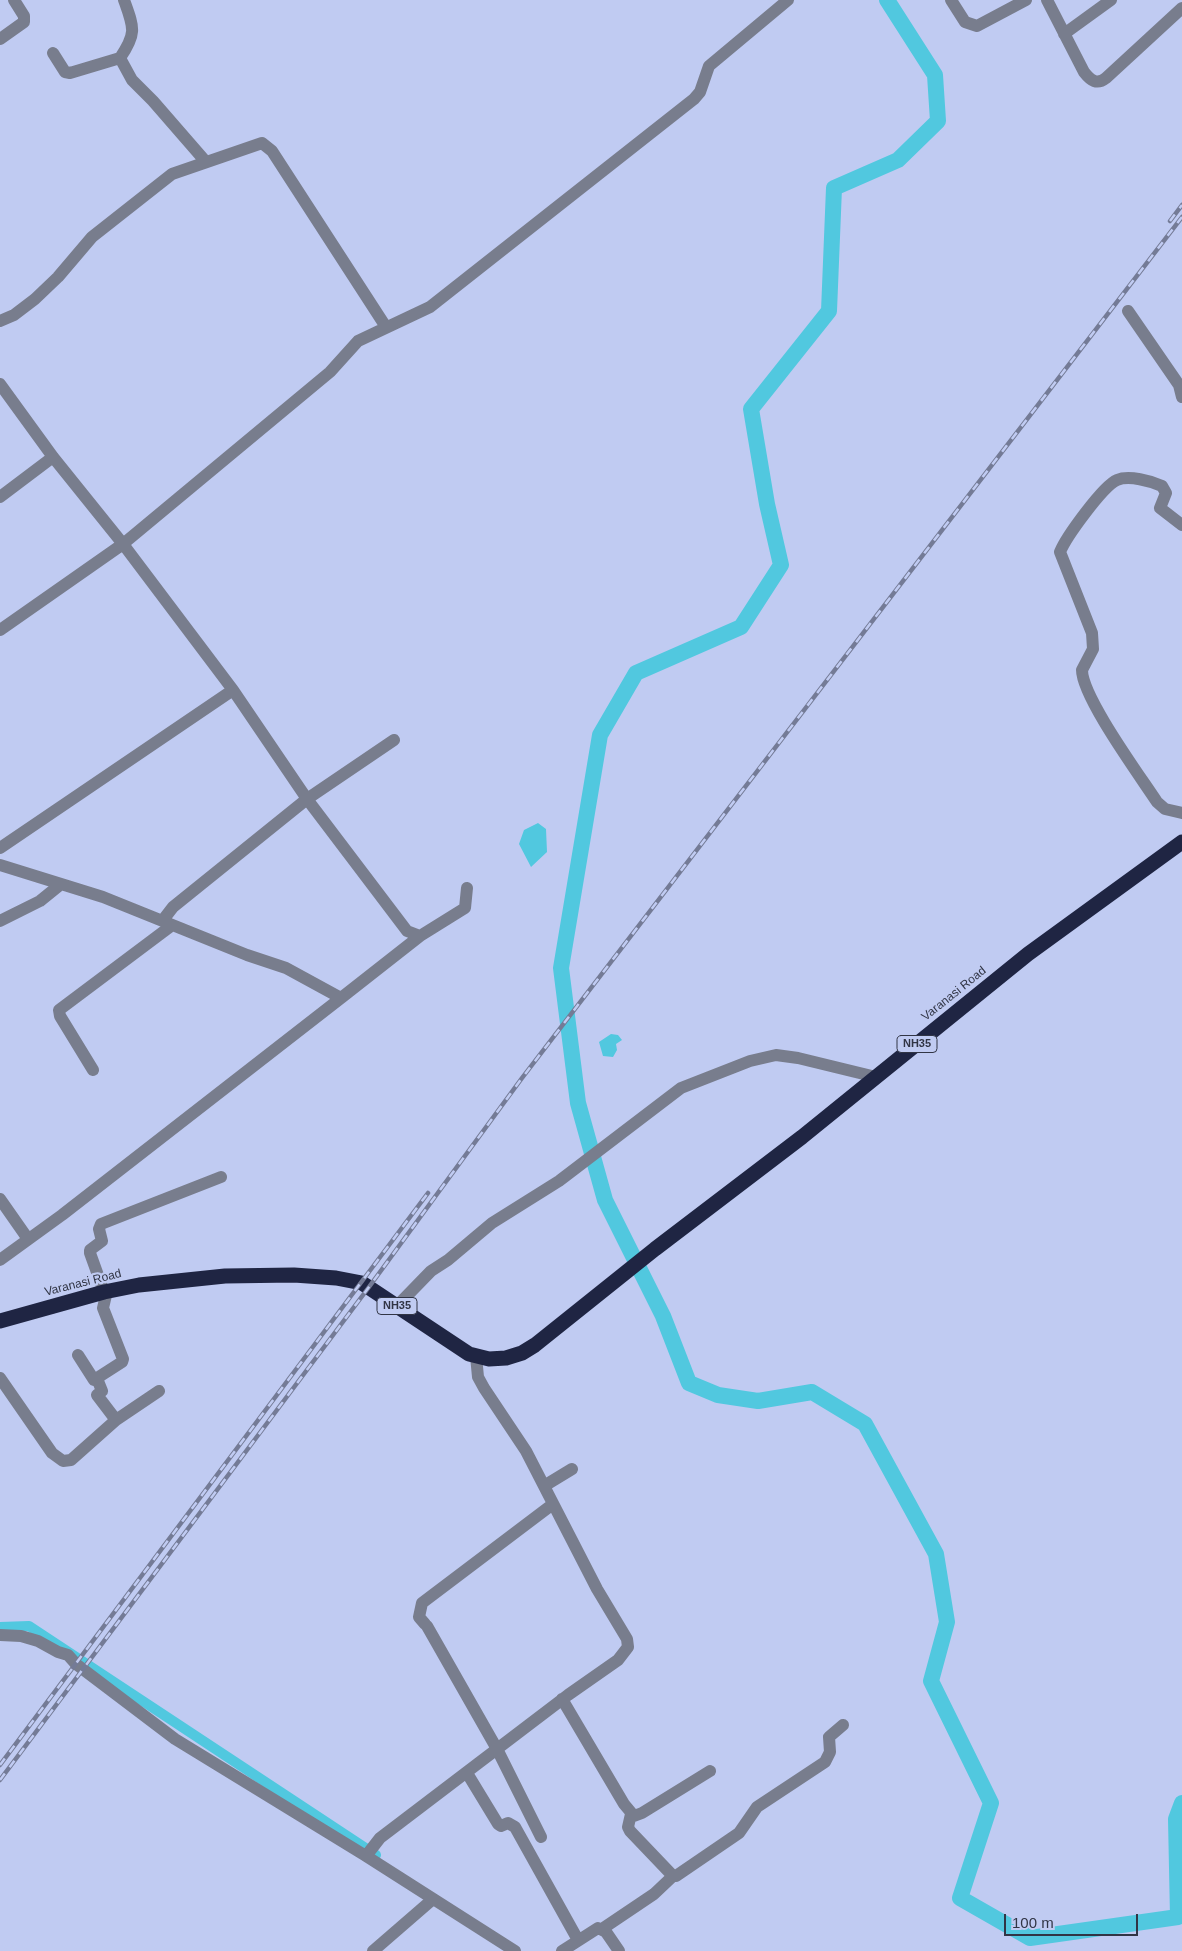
<!DOCTYPE html>
<html>
<head>
<meta charset="utf-8">
<style>
	body { margin:0 }
	#map { position:relative; width:1182px; height:1951px; overflow:hidden; background:#c0cbf2; font-family:Arial,sans-serif }
	canvas { display:block }
	.scale { position:absolute; left:1004px; top:1914px; width:134px; height:22px; box-sizing:border-box; border:2px solid #313545; border-top:0; padding-left:6px; font-size:15px; line-height:18px; white-space:nowrap; color:#313545; -webkit-text-stroke:4px #c0cbf2; paint-order:stroke }
</style>
</head>
<body>
<div id="map">
<canvas width="1182" height="1951"></canvas>
<div class="scale">100 m</div>
</div>
<script>
const ctx = document.querySelector('canvas').getContext('2d');
ctx.lineJoin = 'round';
function paint(path, color) { ctx.fillStyle = color; ctx.fill(path, 'evenodd'); }
function trace(path, color, width, dash) { ctx.strokeStyle = color; ctx.lineWidth = width; ctx.lineCap = dash ? 'butt' : 'round'; ctx.setLineDash(dash || []); ctx.stroke(path); }
function label(font, color, halo, rows, align = 'center') {
  ctx.font = font + ' Arial,sans-serif'; ctx.lineWidth = 4.5; ctx.setLineDash([]); ctx.textBaseline = 'middle'; ctx.strokeStyle = halo; ctx.fillStyle = color; for (const [text, x, y, turn = 0] of rows) {
    ctx.save(); ctx.translate(x, y); ctx.rotate((+turn || 0) * Math.PI / 180); ctx.textAlign = isNaN(turn) ? turn : align; if (halo) ctx.strokeText(text, 0, 0); ctx.fillText(text, 0, 0); ctx.restore();
  }
}
paint(new Path2D(`
	M538 823 546 829 547 852 531 867 519 844 524 830Z
	M611 1034 618 1035 622 1040 616 1044 617 1050 613 1057 603 1056 599 1042Z`), '#51c8df');
trace(new Path2D(`
	M0 1627 29 1626 376 1855`), '#51c8df', 10);
trace(new Path2D(`
	M887 0 935 75 938 121 898 160 834 188 829 311 751 409 767 504 781 565 741 627 636 673 600 735 561 968 578 1103 605 1200 663 1316 689 1383 718 1395 758 1401 812 1392 865 1424 936 1554 947 1622 931 1681 991 1803 960 1898 1030 1938 1178 1917 1176 1819 1182 1803`), '#51c8df', 16);
trace(new Path2D(`
	M124 0C134 28 137 33 120 58L132 80 153 101 206 162
	M951 0 965 22 977 26 1026 0
	M1047 0 1084 72C1091 81 1097 85 1106 78L1182 8
	M1064 34 1111 0
	M0 39 24 22V16L14 0
	M53 53 65 72 70 73 120 58
	M1128 311 1179 385 1182 397
	M0 321 14 315 35 299 58 277 92 237 172 174 262 143 272 151 386 327
	M0 384 53 457 123 544 233 690 307 799 407 931 420 936 341 998
	M0 497 53 457
	M1182 525 1160 508 1166 493 1162 486C1151 481 1129 475 1117 480 1103 486 1066 537 1060 552L1092 633 1093 649 1082 670C1082 697 1140 776 1157 802L1165 809 1182 813
	M0 630 123 544 330 372 358 341 430 307 694 99 700 92 709 66 788 0
	M0 848 233 690
	M0 865 103 897 247 955 286 968 341 998 62 1215 0 1260
	M163 920 173 907 307 799 394 740
	M0 921 40 901 61 884
	M420 936 465 908 467 888
	M93 1070 60 1016 59 1010 171 926
	M0 1199 28 1239
	M104 1292 90 1253V1250L102 1241 99 1229 101 1224 221 1177
	M397 1306 431 1271 448 1260 492 1223 559 1181 681 1088 750 1061 776 1055 798 1058 876 1077
	M78 1355 94 1380 98 1381 102 1391 97 1395 116 1420
	M476 1356 478 1377 484 1388 526 1451 597 1589 627 1639 628 1647 618 1660 568 1695 380 1838 366 1856 515 1951
	M0 1378 52 1453 63 1461 71 1460 116 1420 159 1391
	M94 1380 122 1362 123 1359 103 1308 107 1291
	M544 1486 572 1469
	M425 1624 419 1617 422 1603 553 1504
	M427 1626 497 1749 541 1837
	M0 1635 21 1636 38 1641 58 1652 68 1655 76 1664 175 1739 366 1856
	M562 1699 624 1804 634 1816 642 1813 710 1771
	M467 1773 498 1824 501 1826 508 1823 515 1827 578 1940
	M631 1814 628 1827 630 1831 672 1875 676 1876 739 1833 757 1807 825 1762 830 1752 829 1737 843 1725
	M602 1929 654 1894 673 1876
	M373 1951 433 1899
	M562 1951 598 1928 606 1932 619 1951`), '#787d8d', 12);
trace(new Path2D(`
	M0 1321 104 1292 139 1285 225 1276 294 1275 336 1278 362 1283 469 1354 489 1359 506 1358 522 1353 535 1345 655 1249 802 1137 1028 954 1182 842`), '#1f2543', 15);
const rail = new Path2D(`
	M1170 221 1182 205
	M0 1765 428 1193
	M0 1780 369 1287 522 1078 1182 217`);
trace(rail, '#747b96', 4.5);
trace(rail, '#c0cbf2', 2.5, [8]);
for (const [x, y, w] of [
	[917,1044,40],
	[397,1306,40]
]) { const box = new Path2D(); box.roundRect(x - w / 2, y - 8.5, w, 17, 4); ctx.fillStyle = '#c0cbf2'; ctx.fill(box); trace(box, '#313545', 1); }
label('bold 11px', '#313545', null, [
	["NH35",917,1044],
	["NH35",397,1306]
]);
label('12px', '#313545', '#c0cbf2', [
	["Varanasi Road",954,994,-39],
	["Varanasi Road",83,1283,-14]
]);
</script>
</body>
</html>
